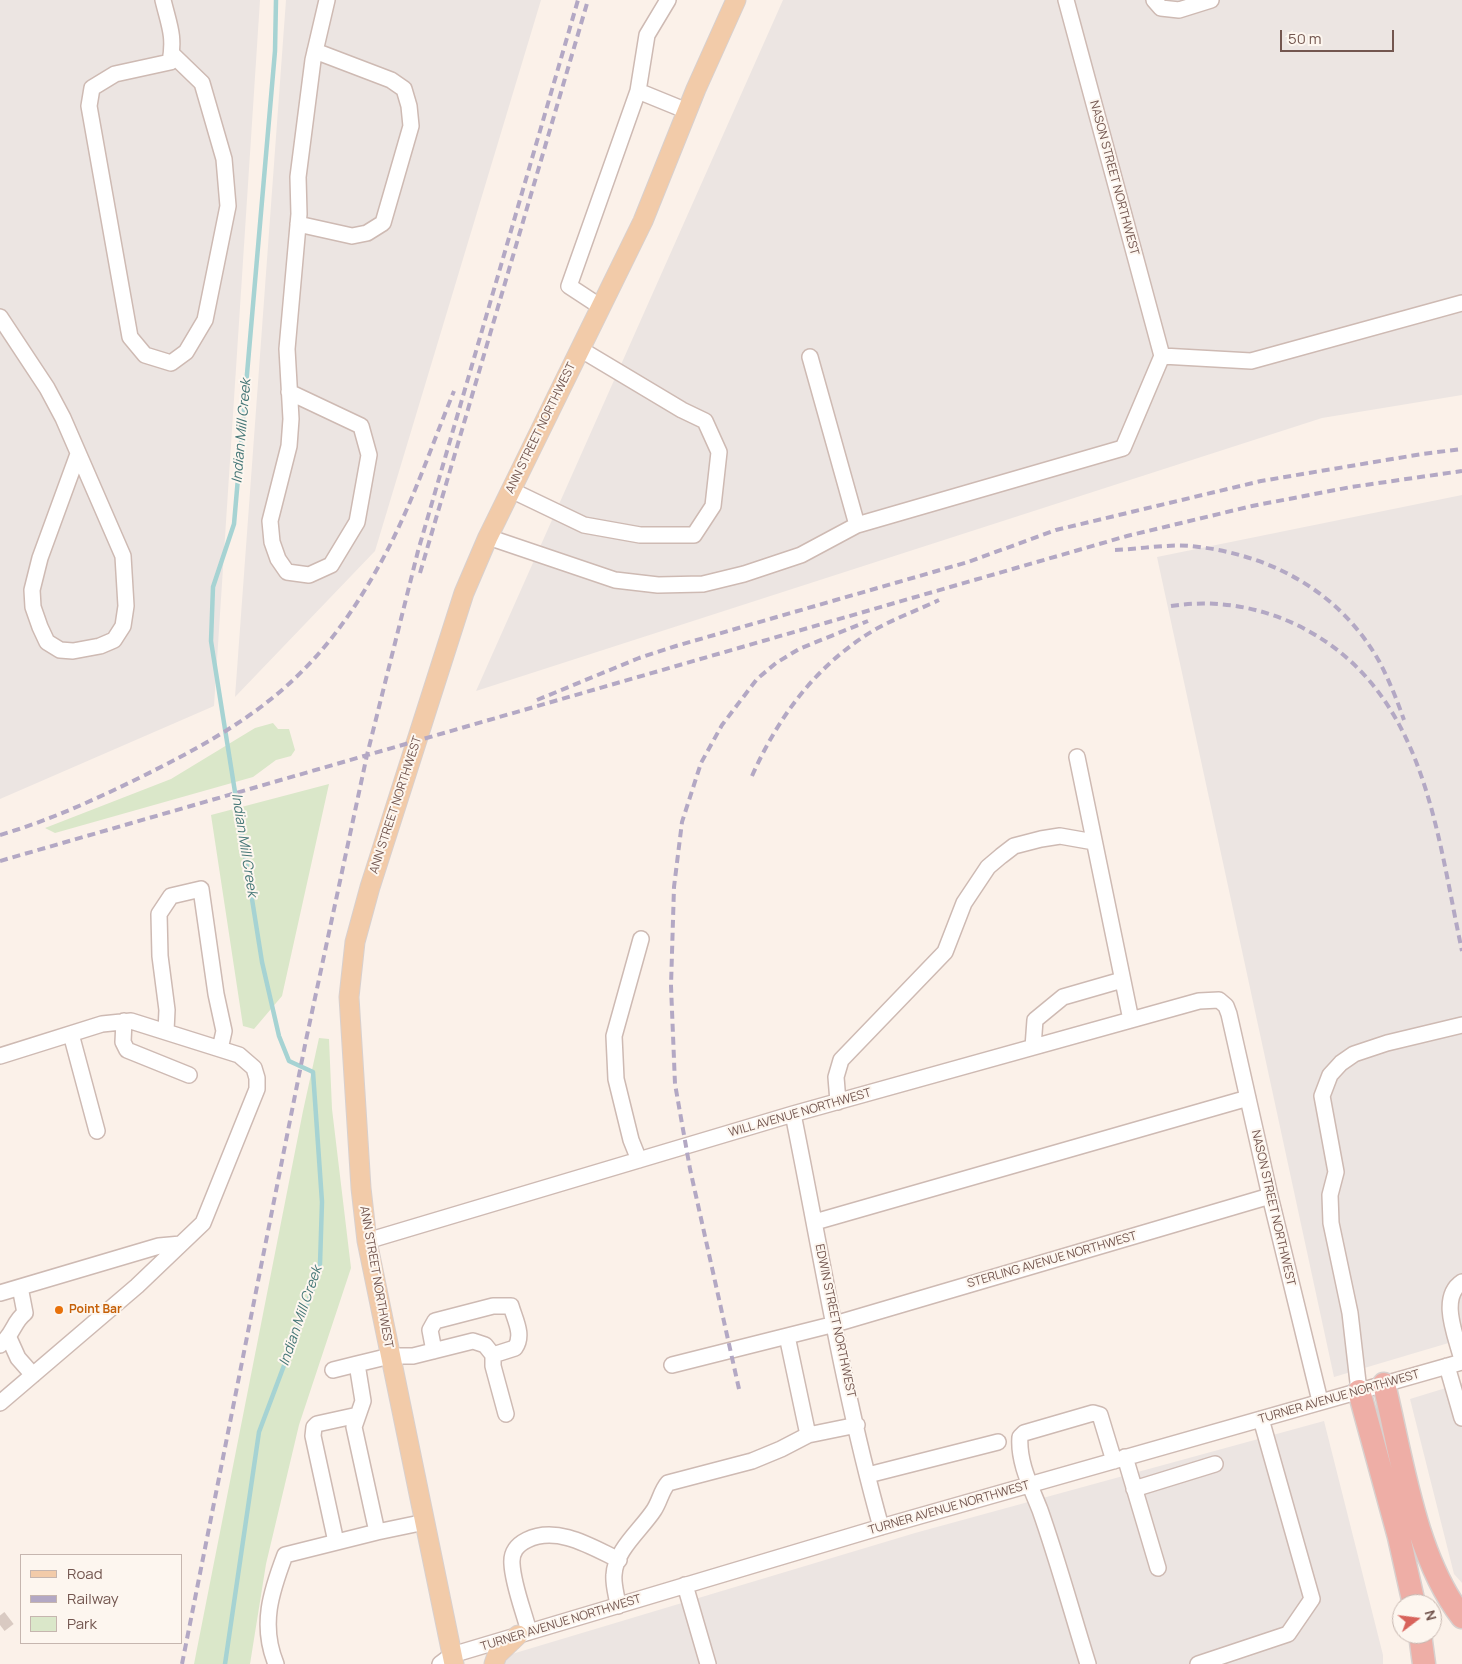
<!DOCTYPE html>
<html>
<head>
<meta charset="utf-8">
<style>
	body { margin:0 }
	#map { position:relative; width:1462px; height:1664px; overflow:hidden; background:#fbf1e9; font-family:Manrope,sans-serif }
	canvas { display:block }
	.legend { position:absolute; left:20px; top:1554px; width:162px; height:90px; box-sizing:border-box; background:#fdf6ef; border:1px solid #c6b6af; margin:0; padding:6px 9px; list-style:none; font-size:15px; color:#73564f }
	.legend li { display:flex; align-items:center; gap:10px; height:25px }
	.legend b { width:25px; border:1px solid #c6b6af }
	.north { position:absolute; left:1392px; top:1594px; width:50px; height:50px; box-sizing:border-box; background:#fdf6ef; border:1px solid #c6b6af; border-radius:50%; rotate:75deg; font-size:14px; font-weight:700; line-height:20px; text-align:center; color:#73564f }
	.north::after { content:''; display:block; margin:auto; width:18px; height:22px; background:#d8635b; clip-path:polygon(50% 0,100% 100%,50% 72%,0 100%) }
	.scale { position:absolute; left:1280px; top:30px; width:114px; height:22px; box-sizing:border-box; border:2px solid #73564f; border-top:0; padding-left:6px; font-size:15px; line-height:18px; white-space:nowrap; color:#73564f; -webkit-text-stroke:4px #fdf6ef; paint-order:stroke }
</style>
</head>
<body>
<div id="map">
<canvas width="1462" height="1664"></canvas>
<ul class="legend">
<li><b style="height:6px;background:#f2cba9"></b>Road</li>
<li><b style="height:6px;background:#b3a8c4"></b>Railway</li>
<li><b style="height:14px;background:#dae7c9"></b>Park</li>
</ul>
<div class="north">N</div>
<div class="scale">50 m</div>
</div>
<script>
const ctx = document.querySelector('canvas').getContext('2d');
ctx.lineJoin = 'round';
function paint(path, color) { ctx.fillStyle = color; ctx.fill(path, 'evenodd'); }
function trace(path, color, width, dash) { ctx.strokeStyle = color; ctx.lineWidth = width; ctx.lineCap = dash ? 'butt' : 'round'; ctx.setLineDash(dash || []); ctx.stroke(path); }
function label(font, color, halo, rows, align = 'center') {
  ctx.font = font + ' Manrope,sans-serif'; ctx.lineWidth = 4; ctx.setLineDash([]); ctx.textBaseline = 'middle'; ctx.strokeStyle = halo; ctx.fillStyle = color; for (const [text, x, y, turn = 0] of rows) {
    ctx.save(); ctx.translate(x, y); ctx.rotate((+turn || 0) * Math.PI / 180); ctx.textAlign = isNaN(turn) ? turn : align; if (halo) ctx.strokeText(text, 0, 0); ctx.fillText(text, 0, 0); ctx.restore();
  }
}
paint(new Path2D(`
	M0 0H260L214 706 0 799Z
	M286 0H541L375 551 235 697Z
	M783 0H1462V395L1322 418 476 691Z
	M1462 495V1339L1334 1377 1157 557Z
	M1462 1383V1583L1454 1574 1410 1399Z
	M1324 1421 1383 1655V1664H499L501 1659 512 1654 915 1533Z`), '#ece5e2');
paint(new Path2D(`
	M273 723 278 729H289L295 750 291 756 276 760 253 777 55 833 45 828 171 779 255 728Z
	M329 784 282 996 254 1029 243 1026 211 815Z
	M319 1038 329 1039 332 1109 351 1268 299 1425 266 1564 250 1664H194L303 1111Z`), '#dae7c9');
trace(new Path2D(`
	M225 1664 259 1432 312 1291 320 1264 322 1202 313 1072 289 1061 279 1036 262 962 211 641 213 587 234 524 275 51 276 0`), '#a6d3d3', 4.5);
trace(new Path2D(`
	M0 1625 9 1618`), '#d9cac2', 15, [15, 8]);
const minor = new Path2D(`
	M163 0C169 25 175 36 170 62L115 74 92 88 89 106 130 337 145 355 171 363 186 352 205 320 228 206 224 159 202 83 172 54
	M1066 0 1162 356
	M1154 0 1161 8 1179 10 1211 0
	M638 91 647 35 668 0
	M298 224 352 236 367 233 383 223 411 126 409 106 404 89 391 80 315 51
	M601 307 569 286 638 91 687 111
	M0 317 47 388 63 418 123 556 126 606 123 626 114 640 100 646 73 651 60 650 47 642 40 627 33 607 32 590 40 558 78 454
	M810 357 857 525
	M289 392 361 426 369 455 357 522 331 565 309 575 287 572 278 559 272 542 270 521 289 446 291 419 287 349 299 214 298 177 313 60 327 0
	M511 490 584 525 640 535H694L713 506 719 452 705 421 682 410 580 349
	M488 537 615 580 658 585 703 584 744 574 801 555 857 525 1123 448 1162 356 1251 361 1462 303
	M1077 757 1131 1020
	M124 1021 123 1042 127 1050 189 1075
	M166 1031 167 1010 160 956 159 914 171 896 201 889 216 994 224 1031 220 1049
	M71 1034 97 1131
	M1033 1047 1035 1020 1063 997 1122 980
	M0 1056 102 1024 131 1021 239 1055 254 1068 257 1078V1089L203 1223 137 1286 0 1403
	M838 1102 836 1077 841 1060 945 952 964 903 988 867 1001 856 1014 846 1041 839 1060 836 1094 842
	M793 1114C821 1252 843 1392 881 1527
	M639 1160 631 1140 616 1079 614 1036 641 939
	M815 1222 1248 1098
	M367 1241 793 1114 1199 1001 1219 1000 1226 1006 1229 1014 1270 1196 1320 1401
	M1462 1282C1438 1298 1457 1338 1462 1360
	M0 1293 159 1246 181 1244
	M787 1336 808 1435 857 1425
	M9 1338 18 1358 33 1375
	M0 1345C14 1334 13 1322 25 1313L20 1287
	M434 1351 430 1330 435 1321 493 1306H511C515 1320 524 1335 515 1348L493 1355
	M672 1365 835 1324 1270 1196
	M1447 1366 1462 1418
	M333 1370 357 1364
	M1359 1391 1350 1313 1331 1223 1330 1195 1336 1172 1322 1096 1330 1075 1341 1063 1354 1054 1387 1043 1462 1025
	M1125 1457 1158 1568
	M868 1475 998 1442
	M1134 1489 1215 1464
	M377 1532 425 1522
	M336 1542 313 1436 314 1427 317 1424 358 1415
	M685 1585 708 1664
	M618 1606C617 1596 613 1585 614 1575 615 1550 641 1530 654 1510 660 1501 661 1491 668 1483L752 1461 781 1449 808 1435
	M529 1632C524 1612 513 1585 512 1564 511 1552 517 1545 527 1540 557 1525 592 1547 619 1560
	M276 1664C260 1625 271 1592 285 1555L377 1532 354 1427 363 1401 357 1364 390 1356H413L473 1341 485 1345 493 1355V1366L506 1414
	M440 1664 452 1655 881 1527 1462 1362
	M1088 1664C1072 1613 1058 1561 1040 1510 1031 1487 1018 1462 1020 1437L1024 1433 1093 1413 1100 1415 1114 1461
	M1198 1664 1288 1634 1312 1599 1261 1419`);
const major = new Path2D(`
	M454 1664 367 1241 361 1188 349 997 355 942 370 887 464 593 488 537 643 221 696 89 736 0
	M494 1664 497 1655 518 1635`);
const highway = new Path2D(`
	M1384 1384C1402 1458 1415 1557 1462 1617
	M1359 1391 1399 1537 1414 1604
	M1420 1634 1424 1664`);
trace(minor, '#cebab3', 18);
trace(major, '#d8d0ce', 21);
trace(highway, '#d8d0ce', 25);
trace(minor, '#fff', 15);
trace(major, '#f2cba9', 19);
trace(highway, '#eeaea6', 22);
trace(new Path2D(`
	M1115 550C1140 549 1167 544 1191 546 1270 554 1339 591 1379 661 1389 680 1397 700 1404 720
	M420 573 588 0
	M1171 606C1217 599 1262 607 1303 628 1425 692 1436 830 1462 951
	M537 700 639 658 676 646 968 562 1056 530 1261 481 1422 454 1462 449
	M752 776C779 715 818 663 876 629 896 618 918 610 939 600
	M0 835C48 821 94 800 139 778 250 723 314 681 376 571 409 514 429 452 454 391
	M0 861 1127 536 1252 506 1351 487 1462 471
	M739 1389 690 1169 675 1084 671 986 674 887 682 822 701 763 722 725 757 679 776 663 799 649 868 621
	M182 1664 306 1040 367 755 418 551 578 0`), '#b3a8c4', 4, [8, 5]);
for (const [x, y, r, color] of [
	[59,1310,5,"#e8710a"]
]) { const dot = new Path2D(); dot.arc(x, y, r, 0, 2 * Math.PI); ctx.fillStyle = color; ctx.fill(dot); trace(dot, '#fdf6ef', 2); }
label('12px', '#73564f', '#fdf6ef', [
	["NASON STREET NORTHWEST",1114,178,75],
	["ANN STREET NORTHWEST",541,428,-64],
	["ANN STREET NORTHWEST",396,805,-72],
	["WILL AVENUE NORTHWEST",800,1113,-16],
	["NASON STREET NORTHWEST",1273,1208,77],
	["STERLING AVENUE NORTHWEST",1052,1260,-16],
	["ANN STREET NORTHWEST",376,1277,80],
	["EDWIN STREET NORTHWEST",835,1321,78],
	["TURNER AVENUE NORTHWEST",1339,1397,-16],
	["TURNER AVENUE NORTHWEST",949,1508,-16],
	["TURNER AVENUE NORTHWEST",561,1623,-17]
]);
label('bold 12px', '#c56008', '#fdf6ef', [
	["Point Bar",69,1310]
], 'left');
label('italic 14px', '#447676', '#fdf6ef', [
	["Indian Mill Creek",242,431,-85],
	["Indian Mill Creek",244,845,81],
	["Indian Mill Creek",301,1316,-71]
]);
</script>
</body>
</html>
